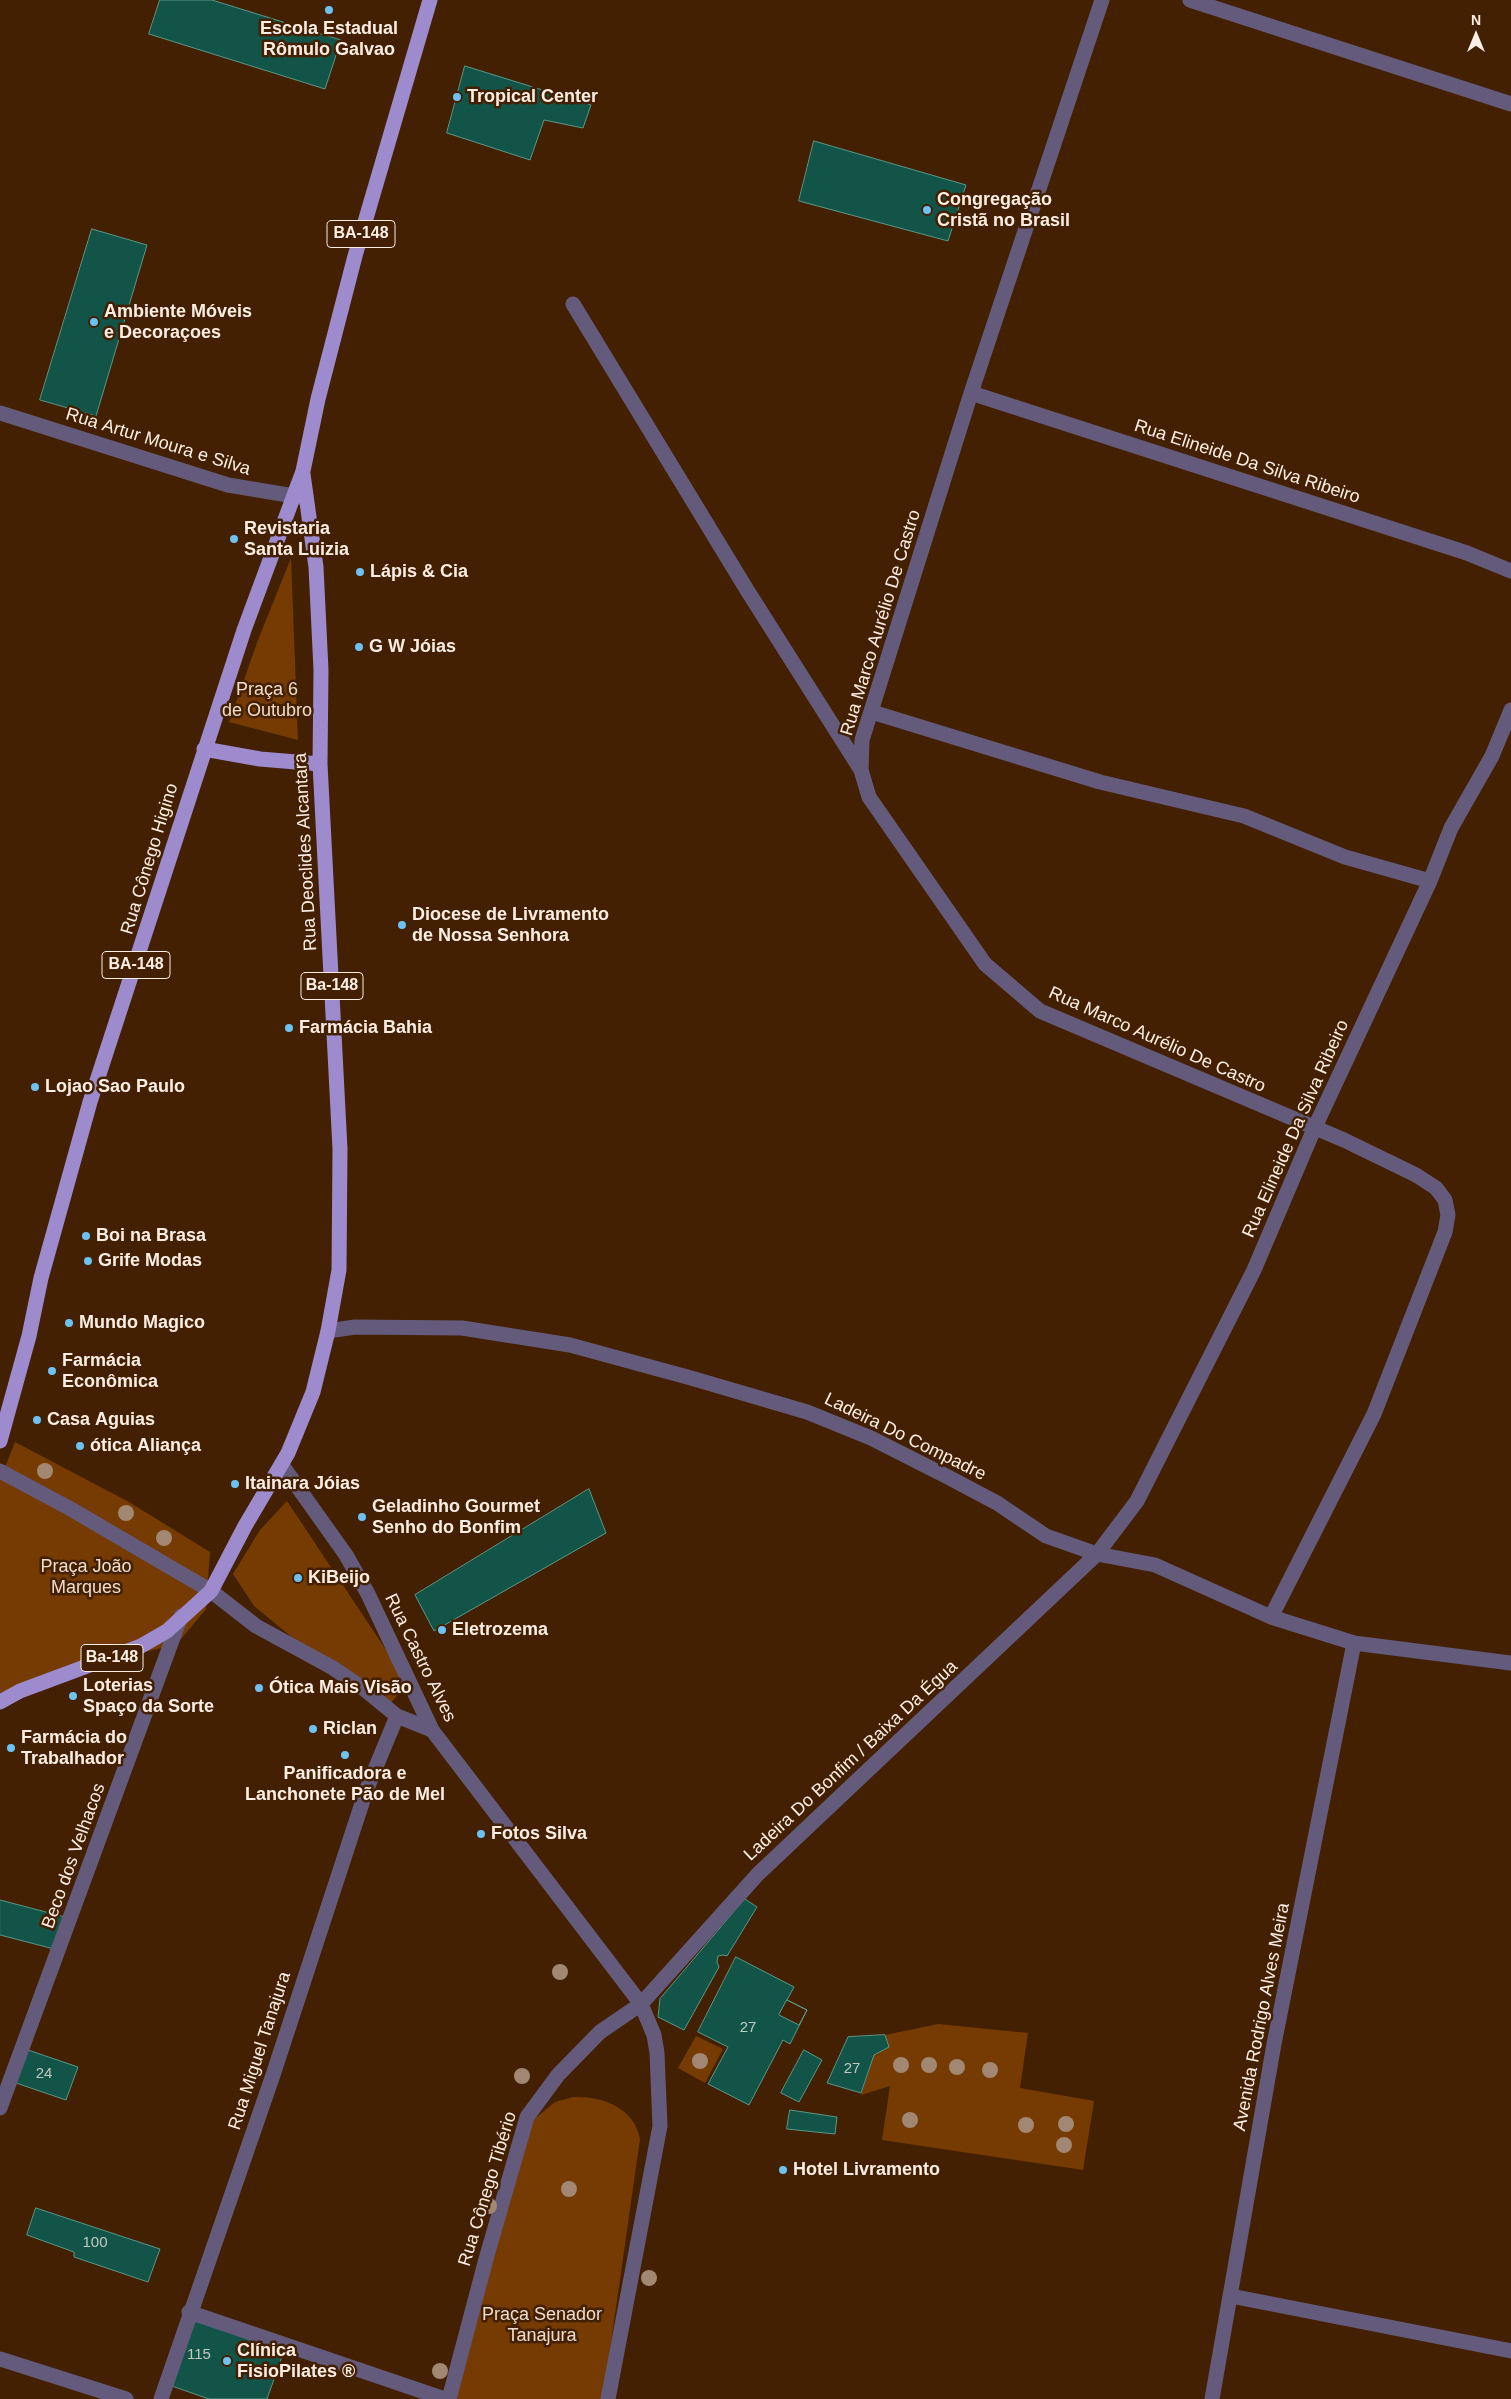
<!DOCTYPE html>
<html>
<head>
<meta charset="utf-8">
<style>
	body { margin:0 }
	#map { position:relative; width:1511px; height:2399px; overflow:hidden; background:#432002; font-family:Arial,sans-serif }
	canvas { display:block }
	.north { position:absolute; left:1451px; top:10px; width:50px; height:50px; -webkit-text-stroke:4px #432002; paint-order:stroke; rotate:0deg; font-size:14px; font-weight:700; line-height:20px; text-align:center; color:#fdeee5 }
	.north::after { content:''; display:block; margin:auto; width:18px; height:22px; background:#fdeee5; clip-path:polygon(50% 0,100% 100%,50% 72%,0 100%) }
</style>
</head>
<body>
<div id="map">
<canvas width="1511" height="2399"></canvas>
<div class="north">N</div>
</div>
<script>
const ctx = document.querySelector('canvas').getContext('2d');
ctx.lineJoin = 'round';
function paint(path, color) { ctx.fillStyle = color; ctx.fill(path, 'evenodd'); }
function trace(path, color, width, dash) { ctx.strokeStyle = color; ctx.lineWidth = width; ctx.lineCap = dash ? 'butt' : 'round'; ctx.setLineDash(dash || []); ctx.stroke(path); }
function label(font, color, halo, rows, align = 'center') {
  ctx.font = font + ' Arial,sans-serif'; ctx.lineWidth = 5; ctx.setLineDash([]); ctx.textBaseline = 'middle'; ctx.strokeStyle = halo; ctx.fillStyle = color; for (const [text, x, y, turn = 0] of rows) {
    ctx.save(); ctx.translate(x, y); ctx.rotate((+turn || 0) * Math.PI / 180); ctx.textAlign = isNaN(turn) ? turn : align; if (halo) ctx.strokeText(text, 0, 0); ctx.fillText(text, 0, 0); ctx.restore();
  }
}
paint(new Path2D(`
	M291 558 298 740 229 722 258 640Z
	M15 1442 129 1502 210 1552 206 1609 176 1645 129 1655 0 1701V1480Z
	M287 1501 408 1683 383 1712 254 1606 233 1574 260 1530Z
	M938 2024 1028 2033 1020 2088 1094 2101 1083 2170 882 2140 890 2086 861 2095 874 2055 889 2047 885 2035Z
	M696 2036 723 2049 705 2083 678 2068Z
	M573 2097C602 2096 634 2107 640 2139L603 2399H449L533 2120 555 2102Z`), '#753b02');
const building = new Path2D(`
	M160 0H212L341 40 325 89 149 34Z
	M465 66 591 105 583 128 544 120 530 160 447 133Z
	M814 141 966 185 948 241 799 201Z
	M92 229 147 245 96 416 40 400Z
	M589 1489 606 1533 434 1631 415 1595Z
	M745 1899 757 1907 727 1956 723 1955 718 1956 717 1962 719 1967 684 2030 658 2017 660 1999Z
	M0 1900 65 1917 54 1949 0 1935Z
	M736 1957 794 1987 787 2000 807 2010 790 2044 783 2040 749 2105 708 2084 728 2047 698 2032Z
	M787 2000 807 2010 799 2025 779 2015Z
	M885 2035 889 2047 874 2055 861 2093 827 2083 848 2037Z
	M22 2048 78 2067 66 2100 10 2081Z
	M804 2050 822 2060 799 2102 781 2093Z
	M790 2110 837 2117 835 2134 787 2129Z
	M36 2208 160 2249 148 2282 74 2257V2252L27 2235Z
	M189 2312 286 2345 267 2399H209L166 2384Z`);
paint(building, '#125548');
trace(building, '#5a9787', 1);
trace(new Path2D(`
	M1102 0 971 393 862 740 861 770 869 797 985 964 1040 1011 1344 1140 1416 1175 1436 1188 1445 1200 1448 1215 1445 1232 1374 1414 1271 1617
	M1190 0 1511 104
	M573 304 747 590 861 770
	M971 393 1467 553 1511 571
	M0 413 228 485 306 498
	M872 712 1100 782 1244 816 1345 857 1430 881
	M328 1331 355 1327 462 1328 570 1345 691 1378 807 1412 871 1438 946 1476 997 1503 1046 1536 1097 1554 1155 1565 1271 1617 1354 1643 1511 1663
	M282 1465 346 1555 368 1594 432 1730 641 2004 654 2035 657 2053 660 2126 608 2399
	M0 1471 69 1508 211 1591 256 1626 333 1668 364 1689 397 1716 432 1730
	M0 2108 181 1616
	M1231 2296 1511 2351
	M189 2312 445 2399
	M0 2359 126 2399
	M161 2399 273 2075 366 1791 397 1716
	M449 2399 486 2259 527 2117 558 2075 600 2032 641 2004 758 1874 1097 1554 1137 1501 1254 1270 1314 1129 1430 881 1451 828 1492 756 1511 710
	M1212 2399 1274 2044 1354 1643`), '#645b7c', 15);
trace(new Path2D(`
	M204 749 260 759 320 764
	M0 1441 29 1336 41 1278 90 1102 244 630 303 471 318 399 355 256 430 0
	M0 1702 20 1691 141 1646 167 1631 211 1591 245 1526 288 1453 313 1392 328 1331 339 1270 340 1149 320 764 321 670 316 567 303 474`), '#9d8bcd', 15);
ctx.fillStyle = '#a28772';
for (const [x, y] of [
	[45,1471],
	[126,1513],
	[164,1538],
	[560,1972],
	[700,2061],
	[901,2065],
	[929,2065],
	[957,2067],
	[990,2070],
	[522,2076],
	[910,2120],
	[1066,2124],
	[1026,2125],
	[1064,2145],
	[569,2189],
	[489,2206],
	[649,2278],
	[440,2371]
]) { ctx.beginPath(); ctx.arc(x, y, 8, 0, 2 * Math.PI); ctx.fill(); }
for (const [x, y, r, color] of [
	[329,10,5,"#6ec2f3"],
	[457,97,5,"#6ec2f3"],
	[927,210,5,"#6ec2f3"],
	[94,322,5,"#6ec2f3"],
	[234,539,5,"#6ec2f3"],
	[360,572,5,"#6ec2f3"],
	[359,647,5,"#6ec2f3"],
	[402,925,5,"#6ec2f3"],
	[289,1028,5,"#6ec2f3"],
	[35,1087,5,"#6ec2f3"],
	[86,1236,5,"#6ec2f3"],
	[88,1261,5,"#6ec2f3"],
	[69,1323,5,"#6ec2f3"],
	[52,1371,5,"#6ec2f3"],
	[37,1420,5,"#6ec2f3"],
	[80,1446,5,"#6ec2f3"],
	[235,1484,5,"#6ec2f3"],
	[362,1517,5,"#6ec2f3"],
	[298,1578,5,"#6ec2f3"],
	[442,1630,5,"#6ec2f3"],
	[259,1688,5,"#6ec2f3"],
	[73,1696,5,"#6ec2f3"],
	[313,1729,5,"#6ec2f3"],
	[11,1748,5,"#6ec2f3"],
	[345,1755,5,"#6ec2f3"],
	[481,1834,5,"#6ec2f3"],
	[783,2170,5,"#6ec2f3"],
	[227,2361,5,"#6ec2f3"]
]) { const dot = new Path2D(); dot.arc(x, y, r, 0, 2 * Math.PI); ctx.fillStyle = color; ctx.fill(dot); trace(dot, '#432002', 2); }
label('15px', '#c2c8be', null, [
	["27",748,2028],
	["27",852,2069],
	["24",44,2074],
	["100",95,2243],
	["115",199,2355]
]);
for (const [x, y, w] of [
	[361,234,68],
	[136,965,68],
	[332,986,62],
	[112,1658,62]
]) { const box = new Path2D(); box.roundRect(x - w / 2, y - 13.5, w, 27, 4); ctx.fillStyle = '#432002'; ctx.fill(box); trace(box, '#fdeee5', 1); }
label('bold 16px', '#fdeee5', null, [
	["BA-148",361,234],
	["BA-148",136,965],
	["Ba-148",332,986],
	["Ba-148",112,1658]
]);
label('bold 18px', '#fdeee5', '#432002', [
	["Escola Estadual",329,29,"center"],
	["Rômulo Galvao",329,50,"center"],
	["Tropical Center",467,97],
	["Congregação",937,200],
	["Cristã no Brasil",937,221],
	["Ambiente Móveis",104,312],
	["e Decoraçoes",104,333],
	["Revistaria",244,529],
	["Santa Luizia",244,550],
	["Lápis & Cia",370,572],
	["G W Jóias",369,647],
	["Diocese de Livramento",412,915],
	["de Nossa Senhora",412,936],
	["Farmácia Bahia",299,1028],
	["Lojao Sao Paulo",45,1087],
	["Boi na Brasa",96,1236],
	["Grife Modas",98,1261],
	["Mundo Magico",79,1323],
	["Farmácia",62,1361],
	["Econômica",62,1382],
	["Casa Aguias",47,1420],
	["ótica Aliança",90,1446],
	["Itainara Jóias",245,1484],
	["Geladinho Gourmet",372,1507],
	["Senho do Bonfim",372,1528],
	["KiBeijo",308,1578],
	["Eletrozema",452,1630],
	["Loterias",83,1686],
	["Spaço da Sorte",83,1707],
	["Ótica Mais Visão",269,1688],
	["Riclan",323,1729],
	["Farmácia do",21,1738],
	["Trabalhador",21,1759],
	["Panificadora e",345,1774,"center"],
	["Lanchonete Pão de Mel",345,1795,"center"],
	["Fotos Silva",491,1834],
	["Hotel Livramento",793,2170],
	["Clínica",237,2351],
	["FisioPilates ®",237,2372]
], 'left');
label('18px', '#fdeee5', '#432002', [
	["Rua Artur Moura e Silva",158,442,17],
	["Rua Elineide Da Silva Ribeiro",1247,462,18],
	["Rua Marco Aurélio De Castro",881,623,-73],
	["Rua Deoclides Alcantara",306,852,-93],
	["Rua Cônego Higino",150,859,-73],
	["Rua Marco Aurélio De Castro",1157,1040,24],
	["Rua Elineide Da Silva Ribeiro",1296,1129,-66],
	["Ladeira Do Compadre",905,1437,26],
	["Rua Castro Alves",420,1658,64],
	["Ladeira Do Bonfim / Baixa Da Égua",851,1761,-43],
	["Beco dos Velhacos",74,1856,-70],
	["Avenida Rodrigo Alves Meira",1262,2017,-79],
	["Rua Miguel Tanajura",260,2051,-72],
	["Rua Cônego Tibério",488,2189,-73]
]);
label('18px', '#f0dcce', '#432002', [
	["Praça 6",267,690],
	["de Outubro",267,711],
	["Praça João",86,1567],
	["Marques",86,1588],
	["Praça Senador",542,2315],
	["Tanajura",542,2336]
]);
</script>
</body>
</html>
